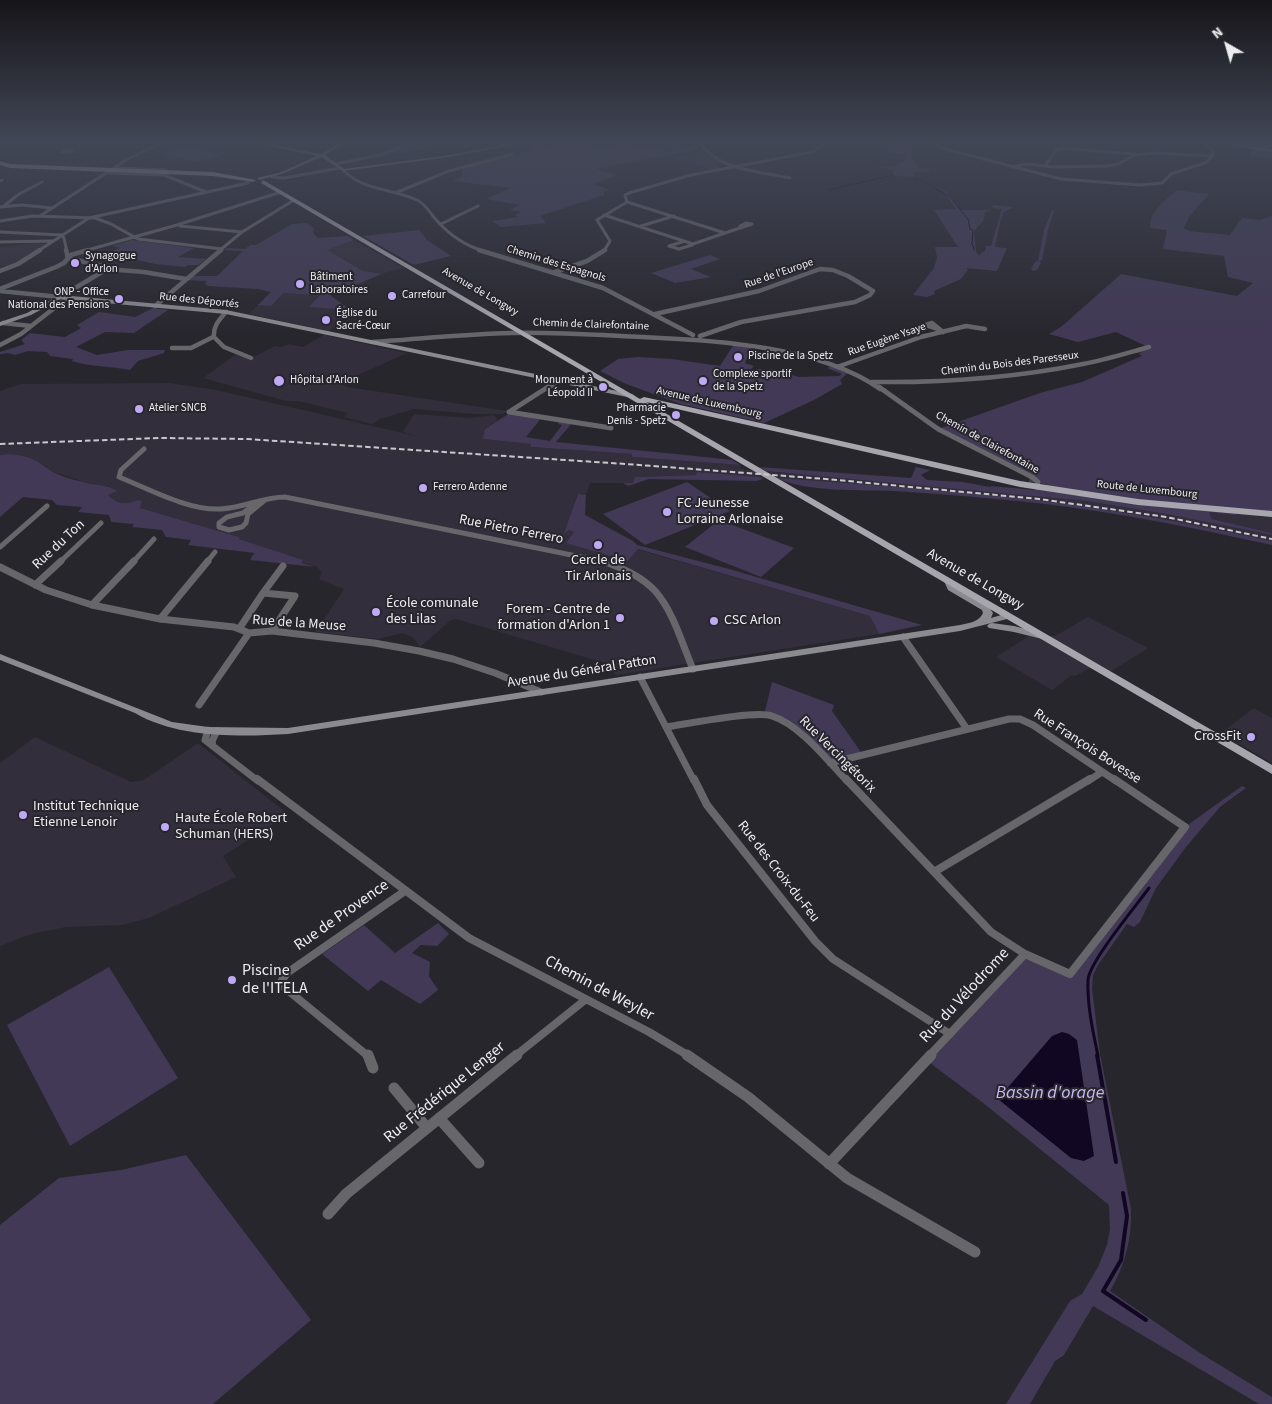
<!DOCTYPE html>
<html>
<head>
<meta charset="utf-8">
<style>
	body { margin:0 }
	#map { position:relative; width:1272px; height:1404px; overflow:hidden; background:#28262d; font-family:"Source Sans 3",sans-serif }
	canvas { display:block }
	.north { position:absolute; left:1202px; top:20px; width:50px; height:50px; -webkit-text-stroke:4px #28262d; paint-order:stroke; rotate:322deg; font-size:14px; font-weight:700; line-height:20px; text-align:center; color:#edecf0 }
	.north::after { content:''; display:block; margin:auto; width:18px; height:22px; background:#edecf0; clip-path:polygon(50% 0,100% 100%,50% 72%,0 100%) }
</style>
</head>
<body>
<div id="map">
<canvas width="1272" height="1404"></canvas>
<div class="north">N</div>
</div>
<script>
const ctx = document.querySelector('canvas').getContext('2d');
ctx.lineJoin = 'round';
function paint(path, color) { ctx.fillStyle = color; ctx.fill(path, 'evenodd'); }
function trace(path, color, width, dash) { ctx.strokeStyle = color; ctx.lineWidth = width; ctx.lineCap = dash ? 'butt' : 'round'; ctx.setLineDash(dash || []); ctx.stroke(path); }
function label(font, color, halo, rows, align = 'center') {
  ctx.font = font + ' "Source Sans 3",sans-serif'; ctx.lineWidth = 4; ctx.setLineDash([]); ctx.textBaseline = 'middle'; ctx.strokeStyle = halo; ctx.fillStyle = color; for (const [text, x, y, turn = 0] of rows) {
    ctx.save(); ctx.translate(x, y); ctx.rotate((+turn || 0) * Math.PI / 180); ctx.textAlign = isNaN(turn) ? turn : align; if (halo) ctx.strokeText(text, 0, 0); ctx.fillText(text, 0, 0); ctx.restore();
  }
}
paint(new Path2D(`
	M703 153 722 163 715 165 722 168 713 170 672 158Z
	M354 240 404 268 376 275 358 286 330 295 354 312 350 314 329 331 249 314 271 292 292 262Z
	M35 243 49 244 16 263 0 267V247Z
	M324 335 407 353 340 383 347 387 507 411 503 414H475L414 409 380 419 372 424 344 417 348 413 298 401H286L203 378 235 355 250 359 275 346 282 347 289 344 303 347Z
	M169 383 216 390 416 436 403 432 414 414 471 418 494 415 498 420 485 429 484 439 531 444V447L633 454 632 457 740 465 741 469 748 470 945 486 1086 501 1166 514 1257 532 1272 535V541L1122 512 1035 501 697 472V475L636 477 633 483H590L586 495 578 494 563 534 569 530 870 616 879 634 616 675 605 663 456 619 451 620 420 647 413 637 402 633 378 639 316 632 344 589 319 579 322 572 316 566 300 563 302 560 238 539 239 537 139 508 142 501 138 500 130 504 113 500 108 496 111 487 90 484 51 471 46 466 8 454 0 455V391L21 384Z
	M1235 511 1272 514V533L1212 519 1209 512 1236 514Z
	M1088 617 1148 648 1107 674 1094 666 1075 676 1072 675 1052 690 996 657 1029 636H1055Z
	M1254 708 1272 718V763L1221 733Z
	M35 737 131 782 144 780 198 743 288 814 223 856 236 877 149 918 122 925 66 927 31 934 0 946V763Z`), '#322e3b');
paint(new Path2D(`
	M409 142H485L456 149 449 145 385 155 381 152H388Z
	M568 142H587L581 144 604 149 618 145 658 147 668 152 697 145 700 149 596 169 618 175 594 184 610 190 604 192V195L540 216 546 223 501 227 492 221 518 217 515 214 521 212 510 210 519 205 486 199 510 188 453 181 462 176V169L467 166 508 156H517L515 155 532 150 527 146 544 144 547 147Z
	M883 142 913 146 912 159 919 168 947 169H929V172H913L915 177 947 192 960 210H992L985 212 983 221 974 231 976 252 979 255 985 251 986 246H991L1002 209 993 208 992 205 1014 207 1004 212 1000 223 995 247 1007 248 997 271 966 268 968 270 961 279 934 291 935 294 927 297 913 295 934 268 937 258 935 247H958L934 210 956 209 944 192 913 177 893 175V170L876 167H895L900 162 907 160 906 155H909L898 154 877 144Z
	M1208 142H1272V150H1258L1272 153V159L1249 156 1254 149Z
	M187 147 221 155 197 162 163 154Z
	M1177 190 1209 194 1189 217 1184 228 1189 231 1230 235 1242 218 1260 220 1272 216V514L1235 511 1236 515 1209 512 1212 519 1272 533V535L1166 514 1086 501 766 471 759 467 911 478 916 467 930 470 921 475 927 480 963 482 990 487 991 486 1035 490 1037 487 1047 485 1035 482 1029 483V478L938 429 1040 393 1082 382 1142 356 1139 354 1148 347 1116 332 1078 342 1049 334 1061 327 1121 274 1237 296 1253 283 1228 277 1224 256 1163 249 1167 230 1150 228C1149 211 1166 200 1177 190Z
	M1052 210H1054L1048 230 1042 260 1039 261 1041 263 1037 270 1033 271 1031 269 1035 262 1038 261 1044 230Z
	M306 223 314 228 313 233 318 238 348 236 354 240 327 250 363 271 382 274 330 295 350 310 309 307 320 295 283 293 271 306 258 305 271 292 258 289 208 286 205 284 207 281 185 280 193 276H217L243 251 224 250 227 248 245 249 250 245H256L292 224Z
	M419 230 427 240 451 256 414 265 363 236Z
	M132 240 194 248 178 257 206 259 198 265H188L185 267 155 264 107 253 120 248 112 246Z
	M710 255 720 259 691 269 711 277 675 283 651 273Z
	M153 308 168 310 134 333 105 332 76 347 97 355 128 350H165L164 353 138 361 130 370C110 366 91 367 72 361L73 359 50 356 47 352 28 351 15 355 8 353 0 354V352L25 344 21 340 30 333 65 337 81 328 77 325 99 312 135 317Z
	M734 344 752 347 745 363 754 366 751 369H771L799 377 839 376 842 374 827 368 831 366 848 373 840 380 842 384 814 400 764 423 681 404 626 384 600 371 618 359 638 357 672 359 720 366Z
	M510 413 538 419 539 421 526 437 550 441 562 425 558 424 560 421 572 423 556 442 695 456 732 460 740 465 632 457V454L531 447V444L483 439 485 429Z
	M8 454C29 456 33 458 50 470 60 477 76 480 87 483 97 486 107 484 117 491L108 495C116 504 128 505 138 500L142 501 140 508 239 537V539L303 560 301 563 316 567 250 560 254 553 188 545 191 540 166 537 162 530 132 527 134 524 111 522 109 515 78 512 82 507 57 505 52 500 23 497 0 517V455Z
	M697 472 760 477 763 479 756 481 649 479 628 486 623 483H633L635 477 696 475Z
	M778 478C882 486 986 492 1089 507 1150 516 1211 528 1272 541V545C1194 528 1116 512 1037 503 990 498 942 494 894 491 866 490 801 492 778 478Z
	M687 482 730 511 645 545 603 514Z
	M578 494 586 495 585 515 633 541 637 545 729 569 922 625 879 634 870 616 638 549 628 561 566 543 574 532 569 530 563 535Z
	M719 520 794 548 761 577 685 547Z
	M772 682 834 705 832 711 863 755 830 763 795 729 764 715Z
	M1242 786 1246 788 1220 807 1186 847 1156 888 1140 922 1134 927 1127 924 1098 965 1093 975 1092 989 1100 1054 1131 1209C1132 1239 1125 1265 1110 1291L1200 1353 1272 1397V1404H1259L1093 1306 1064 1355 1055 1361 1030 1404H1006L1070 1301 1082 1294 1098 1267 1107 1245 1110 1229 1109 1205 982 1102 926 1060 1025 954 1070 973 1185 827Z
	M438 923 449 934 437 946 421 945 412 953 430 962 429 976 438 990 420 1004 381 980 368 991 322 954 364 925 395 953Z
	M109 967 178 1078 70 1146 7 1025Z
	M186 1155 311 1320 213 1404H0V1225L59 1178 121 1170Z`), '#413955');
paint(new Path2D(`
	M1062 1032 1069 1034 1077 1040 1094 1156 1084 1161 1071 1158 998 1099 1052 1036Z`), '#110722');
trace(new Path2D(`
	M906 142 907 155
	M914 177 930 185
	M931 185 949 196
	M829 190 893 175
	M950 197 968 219 970 229 973 230 972 243 974 250`), '#110722', 1);
trace(new Path2D(`
	M1098 1056C1093 1032 1087 1005 1088 980 1089 962 1136 906 1149 888`), '#110722', 3);
trace(new Path2D(`
	M1097 1055 1116 1162
	M1123 1193 1127 1216 1121 1260 1103 1291 1146 1320`), '#110722', 4);
trace(new Path2D(`
	M504 142 501 143 504 146
	M699 142C718 171 759 171 790 178
	M932 142 941 148 1061 179 1140 185 1162 183 1171 174 1205 163 1213 156
	M1203 142 1213 151V156
	M1060 148 1134 154
	M67 150 72 151 62 152Z
	M336 164 384 154 410 142
	M1045 166 1056 150 1053 148 1061 149 1059 150
	M1012 167 1026 164 1053 167 1108 166 1118 164 1135 155 1154 153 1213 156
	M115 168 166 170
	M343 170C363 191 392 188 417 200 427 205 431 215 438 222 450 235 467 246 483 251
	M108 173 164 175 206 192
	M272 177 284 178 340 168
	M0 181 2 180
	M395 193 449 171 513 154
	M4 206 19 194 42 182
	M0 207 22 205 52 208
	M604 215 693 244 725 233 627 202
	M40 216 126 160 163 142
	M0 221 32 216 95 218 111 224 138 239 222 249
	M441 224 478 206
	M180 226 242 232
	M641 226 674 216
	M0 232 62 235
	M725 233 752 224 746 223 740 226V228
	M63 235 67 251
	M0 242 53 241
	M682 242 669 246 679 249 692 245
	M38 251 89 218 248 183
	M84 251 177 225 281 192
	M219 251 242 232 294 200
	M604 251 610 241 597 220 627 202 625 195 629 193 691 175 812 152 830 142`), '#67666a', 3);
trace(new Path2D(`
	M66 250 68 258
	M479 250 603 288 693 335
	M67 256 88 250
	M68 258 102 266 107 269 144 272 186 279
	M0 271 18 264 40 250
	M555 272 587 261 605 250
	M0 289 56 267 64 263 68 258
	M0 291 60 297 107 269
	M155 306 221 250
	M226 312C219 320 213 326 214 337L224 347 251 358
	M655 314 759 291 820 269 833 270 848 276 873 291 870 295 855 302 741 322 700 336
	M3 323 31 326
	M938 329 926 325 932 323 943 332
	M372 342C419 339 466 334 512 333 555 332 599 335 642 337 713 340 820 346 880 389
	M0 345 21 334 67 298
	M172 348H191L213 337
	M837 367 921 337 966 326 985 329
	M871 382C941 383 1013 378 1083 364 1105 360 1127 353 1149 347
	M546 389 557 382`), '#67666a', 4.5);
trace(new Path2D(`
	M879 387 938 429 1032 477 1038 482 1037 487
	M509 412 611 428
	M509 412 548 387
	M144 449 121 470 119 477C149 489 189 511 221 509 243 508 263 497 285 497L606 562
	M259 501 243 513 227 517 219 523V527L229 530 242 527 246 523 248 514 265 500
	M0 547 47 506
	M60 562 101 523
	M133 562 154 539
	M207 562 215 552`), '#67666a', 5);
trace(new Path2D(`
	M603 561C621 568 642 576 656 592 674 613 682 644 693 669
	M0 567 46 590 92 605 160 619 234 627 249 633 272 631 374 643 419 651 453 659 495 673 541 692
	M35 585 61 561
	M263 593 283 566
	M92 605 134 561
	M160 619 208 561
	M239 629 263 593 295 596 272 631
	M903 637 967 729
	M640 677 694 781
	M199 705 249 633
	M666 727C687 724 756 710 772 716 800 725 827 760 847 781
	M208 730 205 740 258 781
	M213 746 212 741 217 731
	M830 763 1009 719H1020L1033 725 1116 781
	M1088 781 1102 772`), '#67666a', 7);
trace(new Path2D(`
	M257 779 469 938 649 1032 689 1056
	M694 779 707 805 815 941 833 959 950 1034
	M846 779 991 932 1025 954
	M934 872 1090 779
	M368 1056 285 988 282 980 287 973 405 891
	M515 1056 585 1000
	M929 1056 1025 954 1070 974 1185 827 1114 779`), '#67666a', 8);
trace(new Path2D(`
	M368 1055 373 1068
	M687 1055 748 1097 847 1178 975 1252
	M394 1088 427 1128
	M439 1118 479 1163
	M829 1164 931 1055
	M328 1214 346 1194 517 1055`), '#67666a', 11);
paint(new Path2D(`
	M4 142H9L0 147V144Z
	M251 142H259L321 154 342 142H347L325 155 344 169 450 155 520 142H528L450 157 343 171 321 157 282 174 259 180 257 178 279 173 317 156Z
	M1209 142H1218L1272 150V152Z
	M60 295 226 310 632 394 635 396 632 398 226 314 61 299 31 315 0 326V322L27 313Z
	M948 578 951 579 955 587 988 606 993 613 991 618 1008 613 1013 616 1011 618 960 631 288 734C240 737 177 738 135 713L0 660V654L172 722 208 727 288 728 960 625C969 623 979 622 983 613L982 610 948 590 944 581Z
	M992 623 1014 626 1045 634 1047 636 1042 639 1014 632 989 628 987 626 989 624Z`), '#8b8a90');
paint(new Path2D(`
	M0 161 10 164 213 172 256 180 253 182 213 176 10 168 0 165Z
	M263 180 640 399 644 397 1020 481 1138 499 1272 511V517L1138 505 1020 487 646 402 1272 765V774L261 183Z`), '#a7a5ad');
trace(new Path2D(`
	M0 444 159 438 247 439 626 464 826 479 1039 499 1166 517 1272 539`), '#c9c8cc', 2, [5.5, 3]);
const sky = ctx.createLinearGradient(0, 0, 0, 338);
sky.addColorStop(0, '#161519');
sky.addColorStop(0.42, '#424757');
sky.addColorStop(1, '#42475700');
ctx.fillStyle = sky;
ctx.fillRect(0, 0, 1272, 338);
for (const [x, y, r, color] of [
	[75,263,5,"#bfa8f4"],
	[300,284,5,"#bfa8f4"],
	[392,296,5,"#bfa8f4"],
	[119,299,5,"#bfa8f4"],
	[326,320,5,"#bfa8f4"],
	[738,357,5,"#bfa8f4"],
	[279,381,6,"#bfa8f4"],
	[703,381,5,"#bfa8f4"],
	[603,387,5,"#bfa8f4"],
	[139,409,5,"#bfa8f4"],
	[676,415,5,"#bfa8f4"],
	[423,488,5,"#bfa8f4"],
	[667,512,5,"#bfa8f4"],
	[598,545,5,"#bfa8f4"],
	[376,612,5,"#bfa8f4"],
	[620,618,5,"#bfa8f4"],
	[714,621,5,"#bfa8f4"],
	[1251,737,5,"#bfa8f4"],
	[23,815,5,"#bfa8f4"],
	[165,827,5,"#bfa8f4"],
	[232,980,5,"#bfa8f4"]
]) { const dot = new Path2D(); dot.arc(x, y, r, 0, 2 * Math.PI); ctx.fillStyle = color; ctx.fill(dot); trace(dot, '#28262d', 2); }
label('11px', '#edecf0', '#28262d', [
	["Synagogue",85,257],
	["d'Arlon",85,270],
	["Bâtiment",310,278],
	["Laboratoires",310,291],
	["ONP - Office",109,293,"right"],
	["National des Pensions",109,306,"right"],
	["Carrefour",402,296],
	["Église du",336,314],
	["Sacré-Cœur",336,327],
	["Piscine de la Spetz",748,357],
	["Complexe sportif",713,375],
	["de la Spetz",713,388],
	["Hôpital d'Arlon",290,381],
	["Monument à",593,381,"right"],
	["Léopold II",593,394,"right"],
	["Atelier SNCB",149,409],
	["Pharmacie",666,409,"right"],
	["Denis - Spetz",666,422,"right"],
	["Ferrero Ardenne",433,488]
], 'left');
label('11px', '#edecf0', '#28262d', [
	["Chemin des Espagnols",556,264,17],
	["Rue de l'Europe",779,274,-19],
	["Avenue de Longwy",480,292,30],
	["Rue des Déportés",199,301,6],
	["Chemin de Clairefontaine",591,325,2],
	["Rue Eugène Ysaye",887,340,-19],
	["Chemin du Bois des Paresseux",1010,364,-7],
	["Avenue de Luxembourg",709,403,13],
	["Chemin de Clairefontaine",987,443,29],
	["Route de Luxembourg",1147,490,6]
]);
label('14px', '#edecf0', '#28262d', [
	["FC Jeunesse",677,504],
	["Lorraine Arlonaise",677,520],
	["Cercle de",598,561,"center"],
	["Tir Arlonais",598,577,"center"],
	["École comunale",386,604],
	["des Lilas",386,620],
	["Forem - Centre de",610,610,"right"],
	["formation d'Arlon 1",610,626,"right"],
	["CSC Arlon",724,621],
	["CrossFit",1241,737,"right"],
	["Institut Technique",33,807],
	["Etienne Lenoir",33,823],
	["Haute École Robert",175,819],
	["Schuman (HERS)",175,835]
], 'left');
label('14px', '#edecf0', '#28262d', [
	["Rue Pietro Ferrero",511,530,11],
	["Rue du Ton",59,545,-43],
	["Avenue de Longwy",975,580,30],
	["Rue de la Meuse",299,624,4],
	["Avenue du Général Patton",582,672,-9],
	["Rue François Bovesse",1087,747,33],
	["Rue Vercingétorix",837,755,45],
	["Rue des Croix-du-Feu",778,872,52]
]);
label('16px', '#edecf0', '#28262d', [
	["Rue de Provence",342,916,-35],
	["Chemin de Weyler",599,989,28],
	["Rue du Vélodrome",965,996,-47],
	["Rue Frédérique Lenger",445,1093,-39]
]);
label('16px', '#edecf0', '#28262d', [
	["Piscine",242,971],
	["de l'ITELA",242,989]
], 'left');
label('italic 18px', '#c9b8f3', '#28262d', [
	["Bassin d'orage",1050,1094]
]);
</script>
</body>
</html>
